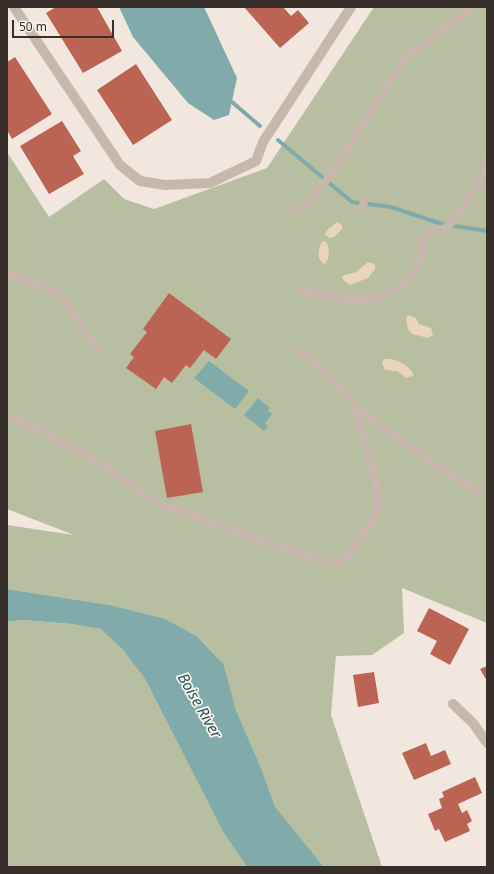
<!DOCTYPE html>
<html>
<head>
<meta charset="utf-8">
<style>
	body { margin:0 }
	#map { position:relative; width:494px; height:874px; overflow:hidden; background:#f1e7df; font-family:"Noto Sans",sans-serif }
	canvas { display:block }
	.frame { position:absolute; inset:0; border:8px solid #372d2a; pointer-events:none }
	.scale { position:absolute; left:12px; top:20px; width:102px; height:18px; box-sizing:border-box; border:2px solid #372d2a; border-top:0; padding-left:5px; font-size:12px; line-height:14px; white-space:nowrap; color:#372d2a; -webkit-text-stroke:3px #f9f2eb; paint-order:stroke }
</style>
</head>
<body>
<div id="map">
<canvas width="494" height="874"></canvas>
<div class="frame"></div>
<div class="scale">50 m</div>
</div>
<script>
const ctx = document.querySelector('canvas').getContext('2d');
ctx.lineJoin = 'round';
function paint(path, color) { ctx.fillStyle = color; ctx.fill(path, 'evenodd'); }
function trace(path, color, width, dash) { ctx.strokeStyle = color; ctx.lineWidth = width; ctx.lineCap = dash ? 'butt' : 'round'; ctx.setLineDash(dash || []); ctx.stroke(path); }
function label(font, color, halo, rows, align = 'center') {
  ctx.font = font + ' "Noto Sans",sans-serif'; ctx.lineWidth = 3.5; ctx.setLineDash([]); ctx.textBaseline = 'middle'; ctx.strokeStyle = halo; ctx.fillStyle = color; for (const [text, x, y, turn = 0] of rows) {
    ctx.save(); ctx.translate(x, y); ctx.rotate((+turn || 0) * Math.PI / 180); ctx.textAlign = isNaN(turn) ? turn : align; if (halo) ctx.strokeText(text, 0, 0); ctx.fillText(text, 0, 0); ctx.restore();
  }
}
paint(new Path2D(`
	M374 7H487V623L402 588 404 633 372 655 336 656 331 715 382 867H324L275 808 262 770 236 710 224 665 110 605 7 589V525L74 535 7 509V152L49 217 104 179 124 199 154 209 267 168Z
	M22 620 72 624 102 629 123 650 145 679 223 832 247 867H9L7 865V622Z`), '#b7bfa0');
paint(new Path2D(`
	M337 222 342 225V229L334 237 329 238 325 234 327 230Z
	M325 241C330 245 330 259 325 264 316 260 318 249 322 242Z
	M368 262 375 264V269L368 278 350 285 343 280 342 276 356 272Z
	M408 315 416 318 419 324 431 328 433 335 428 338 412 334 408 329 406 318Z
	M384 359C396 358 408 364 414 375L406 378 397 371 385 370 382 363Z`), '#e9d5b9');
paint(new Path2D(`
	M119 7H204L237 78 229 115 214 120 188 103 133 37Z
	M209 361 249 391 235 409 194 378Z
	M258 398 270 408 268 411 272 414 265 423 268 426 264 431 244 415Z
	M7 589 110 605 165 619 196 636 224 665 236 710 262 770 275 807 324 867H247L223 832 145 679 123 650 101 629 72 624 22 620 7 622Z`), '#81abaa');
trace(new Path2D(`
	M232 102 260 126
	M278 140 352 202 391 207 442 224 487 231`), '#81abaa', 4);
paint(new Path2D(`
	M56 7H97L122 51 83 73 46 13Z
	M244 7H283L291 16 298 10 309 23 280 48Z
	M15 57 52 114 12 139 7 130V62Z
	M136 64 172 120 133 145 97 90Z
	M62 121 81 151 73 156 84 174 49 194 20 146Z
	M169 293 231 339 216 359 204 350 190 368 186 365 172 383 164 377 156 389 126 368 134 357 130 354 147 332 143 329Z
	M191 424 203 492 167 498 155 431Z
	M429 608 469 629 450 665 430 654 437 641 417 631Z
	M487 666V681L480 669Z
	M374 672 379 703 358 707 353 675Z
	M426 743 431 756 445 750 451 764 414 780 402 753Z
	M475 777 482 793 458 804 462 813 467 810 472 821 467 824 470 831 445 842 439 829 435 831 428 814 442 808 439 799 444 797 442 792Z`), '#bb6453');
trace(new Path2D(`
	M362 208 365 199
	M294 211 305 205 330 176 406 57 473 7
	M7 273 61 294 99 351
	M302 291C357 302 393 313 424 255L420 240 427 231C432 230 441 231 445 228 460 219 480 178 487 163
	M297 350 330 375 355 406 433 464 479 492
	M7 415 46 433 106 467 153 501 245 535 314 558 337 563 347 556 369 527 377 512 378 491 355 406`), '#c8b7ac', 8);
trace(new Path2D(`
	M14 7 120 165 140 181 165 185 210 183 256 161 263 142 351 7
	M453 704 473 723 487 743`), '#c8b7ac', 10);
label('italic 15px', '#235554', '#f9f2eb', [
	["Boise River",199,706,60]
]);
</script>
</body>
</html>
